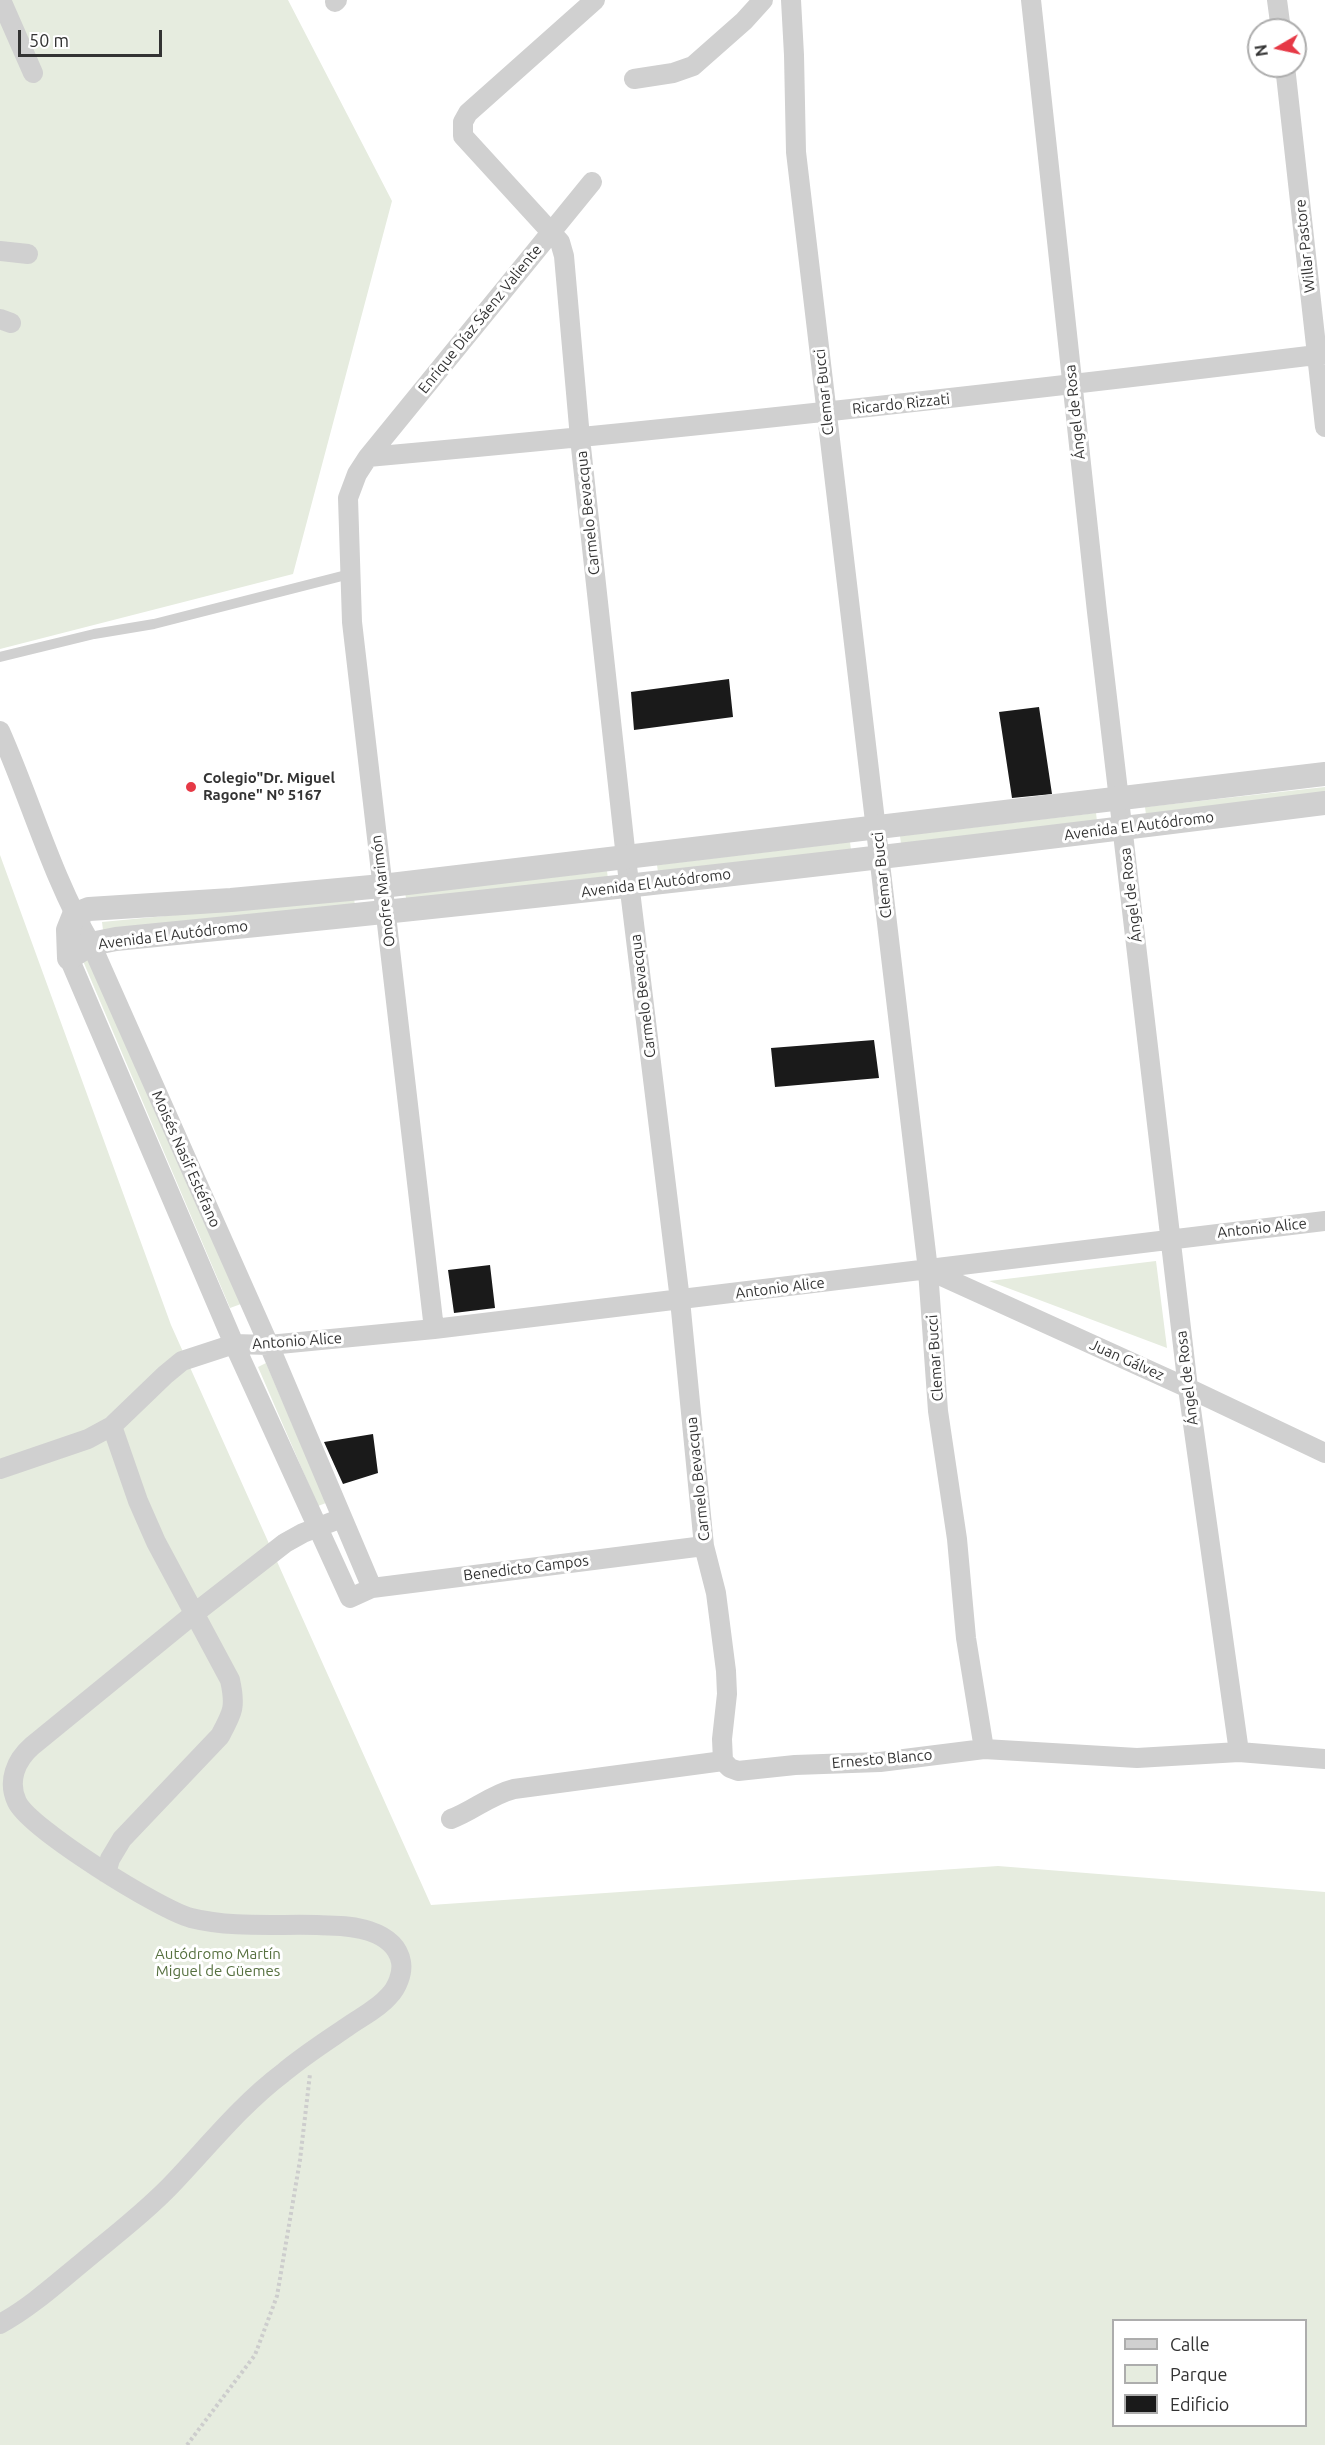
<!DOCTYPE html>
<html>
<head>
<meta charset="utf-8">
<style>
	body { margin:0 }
	#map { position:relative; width:1325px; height:2445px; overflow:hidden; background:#fff; font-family:Ubuntu,sans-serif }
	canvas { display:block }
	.legend { position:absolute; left:1112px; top:2319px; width:195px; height:108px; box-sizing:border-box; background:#fff; border:2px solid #adadad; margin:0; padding:8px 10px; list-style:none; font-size:18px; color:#333 }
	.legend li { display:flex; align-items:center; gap:12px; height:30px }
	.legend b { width:30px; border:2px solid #adadad }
	.north { position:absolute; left:1247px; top:18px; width:60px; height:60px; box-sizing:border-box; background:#fff; border:2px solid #adadad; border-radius:50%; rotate:261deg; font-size:16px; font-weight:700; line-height:24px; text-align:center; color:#333 }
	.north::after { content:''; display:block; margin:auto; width:21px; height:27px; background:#e63946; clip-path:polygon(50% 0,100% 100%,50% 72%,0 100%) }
	.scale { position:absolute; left:18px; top:30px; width:144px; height:27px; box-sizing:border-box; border:3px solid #333; border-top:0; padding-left:8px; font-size:18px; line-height:21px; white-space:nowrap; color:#333; -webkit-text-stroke:4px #fff; paint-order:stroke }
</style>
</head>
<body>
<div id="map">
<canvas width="1325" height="2445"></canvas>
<ul class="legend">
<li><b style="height:8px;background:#d0d0d0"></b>Calle</li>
<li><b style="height:16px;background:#e6ecdf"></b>Parque</li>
<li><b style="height:16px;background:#1a1a1a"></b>Edificio</li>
</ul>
<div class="north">N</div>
<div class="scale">50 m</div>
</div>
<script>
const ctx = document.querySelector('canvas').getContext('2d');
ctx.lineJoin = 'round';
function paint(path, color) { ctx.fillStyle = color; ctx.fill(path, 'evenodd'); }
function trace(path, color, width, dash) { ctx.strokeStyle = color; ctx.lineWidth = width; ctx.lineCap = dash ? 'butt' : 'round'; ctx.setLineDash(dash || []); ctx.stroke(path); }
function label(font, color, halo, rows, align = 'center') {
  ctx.font = font + ' Ubuntu,sans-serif'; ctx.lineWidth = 6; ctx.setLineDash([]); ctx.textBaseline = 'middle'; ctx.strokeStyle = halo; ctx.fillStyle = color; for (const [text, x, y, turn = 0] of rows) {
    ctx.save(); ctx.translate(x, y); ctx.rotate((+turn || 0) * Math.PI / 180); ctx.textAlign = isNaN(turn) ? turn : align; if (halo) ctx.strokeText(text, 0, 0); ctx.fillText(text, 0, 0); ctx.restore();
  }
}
paint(new Path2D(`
	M0 0H288L392 201 293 574 0 649Z
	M1325 787V795L1146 815 1145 807Z
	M1096 813 1097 821 901 844 900 836Z
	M850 842 851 850 658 872 657 865Z
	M0 855 171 1325 431 1905 998 1866 1325 1892V2445H0ZM1114 2320H1306V2426H1114Z
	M607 871 608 879 407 901 405 894Z
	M354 898 355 906 103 930 102 922Z
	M93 957 241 1304 230 1308 83 961Z
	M1156 1261 1167 1348 989 1281Z
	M266 1363 326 1503 318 1506 258 1367Z`), '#e6ecdf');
paint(new Path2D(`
	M729 679 733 717 634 730 631 692Z
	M1039 707 1052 794 1012 798 999 712Z
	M874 1040 879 1078 775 1087 771 1048Z
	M490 1265 495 1308 454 1313 448 1270Z
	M373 1434 378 1473 343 1484 324 1442Z`), '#1a1a1a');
trace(new Path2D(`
	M187 2445 255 2355 277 2296 300 2160 310 2074`), '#cdcdcd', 4, [3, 3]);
trace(new Path2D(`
	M0 657 94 634 154 624 350 574`), '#d0d0d0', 10);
trace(new Path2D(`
	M1 0 33 73
	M595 0 468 113 463 122V136L560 242 564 256 580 438 626 858 680 1300 704 1546 716 1593 726 1671 727 1694 722 1739 723 1761
	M791 0 794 55 796 152 928 1270 938 1411 957 1539 966 1638 984 1749
	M1031 0 1097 612 1188 1388 1239 1752
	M1277 0 1281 30
	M335 2 337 0
	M1285 66 1325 427
	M634 79 673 73 693 66 744 21 763 0
	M0 251 28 254
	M0 319 11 323
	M368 457C687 429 1006 393 1325 354
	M0 731C31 801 52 877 91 944L269 1345 372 1588
	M69 958 234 1344 350 1598 372 1588 704 1546
	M928 1270 1188 1388 1325 1453
	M434 1329 352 622 348 498 357 474 368 457 592 182
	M0 1469 88 1439 112 1426
	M451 1819C473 1811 490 1795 514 1789L723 1761 730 1768 738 1771 795 1765 880 1762 984 1749 1137 1758 1239 1752 1325 1759
	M106 1873 110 1859 122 1839 220 1736C233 1712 236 1707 230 1680L156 1542 138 1501 112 1426 165 1375 182 1361 234 1344 269 1345 434 1329 1325 1221
	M0 2324C31 2307 57 2283 84 2261 115 2235 148 2210 175 2181 210 2144 242 2104 283 2073 303 2056 325 2042 347 2027 361 2017 378 2009 389 1996 397 1988 403 1973 401 1962 398 1945 384 1936 369 1931 352 1925 334 1926 317 1925 276 1924 231 1928 191 1918 160 1910 30 1829 17 1802 7 1781 16 1760 32 1746L195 1613 285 1543 303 1533 342 1518`), '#d0d0d0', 20);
trace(new Path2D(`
	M69 958 68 930 74 915 89 909 231 900 382 886 1325 774
	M69 958 91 944 116 939C520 900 923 854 1325 803`), '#d0d0d0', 24);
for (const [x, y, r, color] of [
	[191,787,6,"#e63946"]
]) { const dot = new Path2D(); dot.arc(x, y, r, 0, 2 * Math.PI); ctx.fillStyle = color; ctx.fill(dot); trace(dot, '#fff', 2); }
label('15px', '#333', '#fff', [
	["Willar Pastore",1305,246,-96],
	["Enrique Díaz Sáenz Valiente",480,319,-51],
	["Clemar Bucci",824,392,-96],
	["Ricardo Rizzati",901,404,-6],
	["Ángel de Rosa",1075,412,-96],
	["Carmelo Bevacqua",588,513,-96],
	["Avenida El Autódromo",1139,826,-7],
	["Clemar Bucci",882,875,-96],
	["Avenida El Autódromo",656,883,-7],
	["Onofre Marimón",383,891,-97],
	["Ángel de Rosa",1131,895,-97],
	["Avenida El Autódromo",173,935,-7],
	["Carmelo Bevacqua",643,996,-97],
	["Moisés Nasif Estéfano",186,1159,66],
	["Antonio Alice",1262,1228,-6],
	["Antonio Alice",780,1288,-7],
	["Antonio Alice",297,1341,-4],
	["Clemar Bucci",935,1358,-94],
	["Juan Gálvez",1127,1360,24],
	["Ángel de Rosa",1187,1378,-97],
	["Carmelo Bevacqua",698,1479,-96],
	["Benedicto Campos",526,1568,-7],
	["Ernesto Blanco",882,1759,-5]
]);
label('bold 15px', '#333', '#fff', [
	["Colegio\"Dr. Miguel",203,778],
	["Ragone\" Nº 5167",203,795]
], 'left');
label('15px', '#56703f', '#fff', [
	["Autódromo Martín",218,1954],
	["Miguel de Güemes",218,1971]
]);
</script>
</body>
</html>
